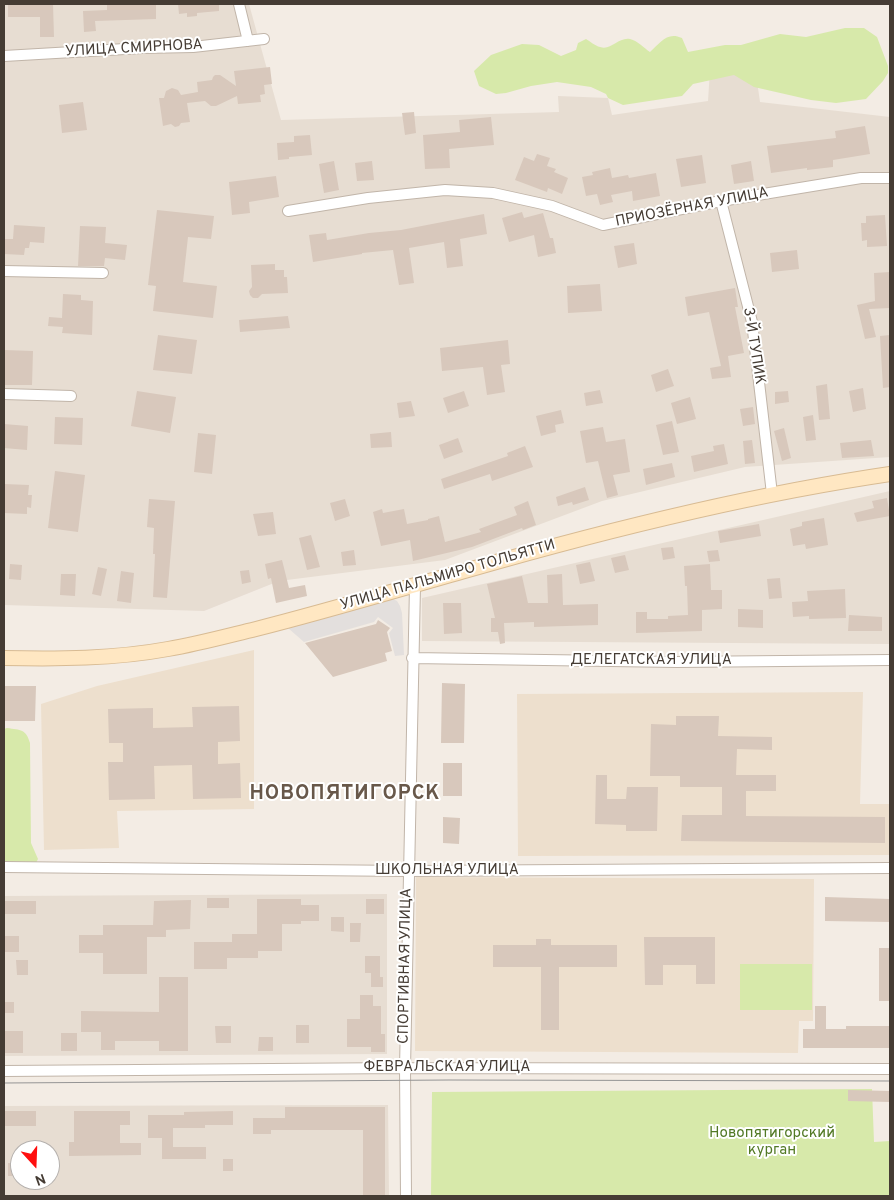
<!DOCTYPE html>
<html>
<head>
<meta charset="utf-8">
<style>
	body { margin:0 }
	#map { position:relative; width:894px; height:1200px; overflow:hidden; background:#f3ece4; font-family:Overpass,sans-serif }
	canvas { display:block }
	.frame { position:absolute; inset:0; border:5px solid #453c34; pointer-events:none }
	.north { position:absolute; left:10px; top:1140px; width:50px; height:50px; box-sizing:border-box; background:#fff; border:1px solid #b5b1ae; border-radius:50%; rotate:160deg; font-size:14px; font-weight:700; line-height:20px; text-align:center; color:#453c34 }
	.north::after { content:''; display:block; margin:auto; width:18px; height:22px; background:#ff0f0f; clip-path:polygon(50% 0,100% 100%,50% 72%,0 100%) }
</style>
</head>
<body>
<div id="map">
<canvas width="894" height="1200"></canvas>
<div class="frame"></div>
<div class="north">N</div>
</div>
<script>
const ctx = document.querySelector('canvas').getContext('2d');
ctx.lineJoin = 'round';
function paint(path, color) { ctx.fillStyle = color; ctx.fill(path, 'evenodd'); }
function trace(path, color, width, dash) { ctx.strokeStyle = color; ctx.lineWidth = width; ctx.lineCap = dash ? 'butt' : 'round'; ctx.setLineDash(dash || []); ctx.stroke(path); }
function label(font, color, halo, rows, align = 'center') {
  ctx.font = font + ' Overpass,sans-serif'; ctx.lineWidth = 4; ctx.setLineDash([]); ctx.textBaseline = 'middle'; ctx.strokeStyle = halo; ctx.fillStyle = color; for (const [text, x, y, turn = 0] of rows) {
    ctx.save(); ctx.translate(x, y); ctx.rotate((+turn || 0) * Math.PI / 180); ctx.textAlign = isNaN(turn) ? turn : align; if (halo) ctx.strokeText(text, 0, 0); ctx.fillText(text, 0, 0); ctx.restore();
  }
}
paint(new Path2D(`
	M4 4H249L281 120 559 112 558 96 608 98 612 115 708 101 710 70 755 67 760 102 890 117V457L745 467 602 501 445 560 279 581 204 611 4 605Z
	M890 491V644L422 641V598Z
	M387 894V1054L4 1056V896Z
	M388 1105 389 1196H4V1106ZM20 1150H50V1180H20Z`), '#e7ddd2');
paint(new Path2D(`
	M254 650V809L117 811 119 848 44 850 41 704 97 686Z
	M863 692 860 804H890L889 855 518 856 517 694Z
	M416 877 814 879 813 1021H799L798 1053 415 1051Z`), '#eddfcd');
paint(new Path2D(`
	M845 28H864L877 37 888 66V73L883 81 866 99 836 103 811 100 754 87 734 75 693 84 682 96 623 105 608 98 606 94 591 87 557 82 531 86 506 93 496 94 479 86 474 71 491 55 522 44 539 45 561 56 576 50 578 43 586 39C590 41 595 46 600 47 611 51 618 37 630 39 638 41 644 48 650 52 660 43 667 31 682 38L688 52 725 45H741L780 34 806 37Z
	M7 728C21 730 26 729 30 743L31 843 38 859 36 863 4 862V729Z
	M740 964H812V1010H740Z
	M872 1089 874 1142 890 1141V1196H431L432 1092Z`), '#d7e9aa');
paint(new Path2D(`
	M393 599 397 601 400 606 402 613 404 655 395 656 389 633 393 628 378 617 374 622 304 642 288 628 385 600Z`), '#e3dfdd');
paint(new Path2D(`
	M8 4H53L54 37H40V17H8Z
	M107 4H156V19L95 21 96 31 84 32 83 11 107 10Z
	M178 4H219V11L197 13V16L187 17V13L179 14Z
	M270 67 272 84 264 85 265 94 260 95 261 102 238 104 237 96 216 106H211L205 101 187 103 190 122 181 123 179 126 175 127 171 124 163 126 159 98H164L166 91 172 88 178 90 181 95 198 92 197 82 212 80 213 77 215 75H220L236 86 234 71Z
	M83 102 87 130 62 133 59 105Z
	M414 112 416 133 405 135 402 113Z
	M491 117 494 145 449 149 450 168 425 169 423 135 460 132 459 120Z
	M865 126 870 154 833 160V167L807 170V168L771 173 767 146 836 138 835 131Z
	M310 135 312 155 289 157V159L278 160 277 143 294 142V136Z
	M537 154 550 158 547 166 556 169 554 172 568 178 562 194 548 188 547 192 515 180 524 157 534 161Z
	M702 155 706 183 681 187 676 159Z
	M334 161 339 190 324 193 319 164Z
	M372 161 374 180 357 181 355 163Z
	M751 161 754 181 734 184 731 165Z
	M610 168 612 178 628 175 629 178 656 173 660 196 633 201 632 191 611 195 613 202 600 205 597 194 586 196 582 177 593 175 592 172Z
	M276 176 279 197 249 202 250 213 232 215 229 182Z
	M157 210 214 216 211 239 188 237 183 282 217 286 213 318 153 311 156 286 148 285Z
	M522 212 524 218 543 213 550 238H553L556 253 538 257 534 235 509 242 502 218Z
	M484 214 487 234 460 239 463 266 447 268 444 242 409 248 414 283 399 285 393 250 362 253V254L313 262 309 235 326 233 327 240 369 233 401 230Z
	M885 215 887 246 867 247V240L862 241 861 223H866V216Z
	M14 225 45 227 44 243 30 242 29 248H25L24 255 4 254V239H13Z
	M80 226 106 227 105 243 127 245 125 260 105 258 104 266H78Z
	M634 243 637 264 618 268 614 246Z
	M797 250 799 269 772 272 770 253Z
	M275 264V270H284V277H287L288 293 262 294 258 298H253L250 295 249 291 252 287 251 265Z
	M890 272V308L869 309 876 337 865 339 857 305 875 301 874 273Z
	M600 284 602 311 568 313 567 286Z
	M735 288 738 307H735L744 353 728 356 731 377 712 379 710 368 721 366 709 312 688 316 685 297Z
	M63 294 81 295V300L93 301 92 335 62 333 63 327 48 326 49 317 62 318Z
	M288 316 290 328 240 332 239 320Z
	M158 335 197 340 192 374 153 370Z
	M890 335V387L883 388 880 336Z
	M508 340 510 364 501 365 505 392 487 395 483 367 442 371 440 348Z
	M4 350 33 351 32 385H4Z
	M668 369 674 386 656 392 651 375Z
	M827 384 830 419 819 420 816 386Z
	M863 388 866 409 853 412 849 391Z
	M600 390 603 403 586 406 584 393Z
	M137 391 176 397 170 433 131 426Z
	M464 391 469 406 448 413 443 398Z
	M788 391 789 402 775 404V392Z
	M690 397 696 419 677 424 671 403Z
	M411 401 415 416 399 418 397 403Z
	M753 407 755 424 743 426 740 409Z
	M561 410 564 423 555 425 556 432 541 436 536 416Z
	M813 415 816 440 806 441 803 417Z
	M55 417 83 418 82 445 54 444Z
	M672 421 679 452 663 455 656 425Z
	M4 424 28 426 27 450 4 448Z
	M603 427 606 442 625 439 630 472 613 475 618 495 607 498 598 461 586 463 580 431Z
	M784 428 791 458 782 461 774 431Z
	M391 432 392 447 371 448 370 434Z
	M198 433 216 435 212 474 194 472Z
	M458 438 463 452 444 459 439 445Z
	M752 440 755 463 745 464 743 441Z
	M871 440 874 456 842 458 840 443Z
	M724 444 728 464 694 472 691 456 714 451 713 446Z
	M525 446 533 467 492 481 490 474 444 489 441 479 508 456 507 453Z
	M672 463 675 477 646 485 643 469Z
	M55 471 85 475 78 532 48 528Z
	M4 484 29 485 28 495H32L31 508 27 507V514L4 513Z
	M585 487 589 500 573 505 572 502 558 506 556 497Z
	M887 498 890 516 857 522 854 513 874 508 872 501Z
	M149 499 175 501 167 598 153 597 155 554H153L154 528 147 527Z
	M345 499 350 516 335 521 330 503Z
	M528 501 536 525 523 530 522 528 472 547 413 561 410 540 381 546 373 512 382 509 383 513 404 509 407 524 428 520V519L439 516 445 542 481 532 479 529 517 515 514 507Z
	M273 512 276 534 258 536 253 514Z
	M824 518 828 545 806 549 805 544 793 546 790 529 802 526V522Z
	M759 524 761 536 720 543 718 531Z
	M311 535 320 567 307 570 299 538Z
	M673 547 675 558 663 560 661 548Z
	M354 550 356 565 343 566 341 552Z
	M718 550 720 561 709 562 707 551Z
	M625 555 629 570 615 573 611 558Z
	M282 560 289 588 305 585 307 596 276 603 271 578 268 579 265 564Z
	M590 562 595 581 580 584 576 565Z
	M10 564 22 565 21 580 9 579Z
	M710 564 711 590H722V609L702 610V631L636 633V612H647V619H668V616L688 615 687 586H685L684 566Z
	M98 567 107 569 101 596 92 594Z
	M249 570 251 582 242 584 240 571Z
	M121 571 134 573 131 603 117 601Z
	M61 574H76L75 596 60 595Z
	M562 574 563 605 598 604V625L534 627V622L504 623 505 643 500 644 498 632H491V618H495L487 584 522 576 528 603H548L547 575Z
	M780 578 782 598 769 599 767 579Z
	M845 589 846 618 809 619V616L793 617 792 602 808 601 807 591Z
	M443 603H461L462 633 444 634Z
	M738 609 763 610V628L738 627Z
	M849 615 882 617V631H848Z
	M378 620 390 628 387 632 392 651 385 653 387 661 333 677 305 643 376 624Z
	M442 683 465 684 464 743H441Z
	M4 686H36L35 721H4Z
	M239 706 240 741 218 742V764L240 763 241 798 193 799 192 765 154 766 155 799 109 800 108 762H123V743H109L108 709 153 708V728L193 727 192 707Z
	M676 716H719L718 736 772 737V750L737 749 736 775H776V791H746V816L885 817V843L681 841 682 815H722V787H680V776H650L651 724 676 725Z
	M443 763H462V796H443Z
	M596 775H607V799H626L627 787H658L657 831H626V825L595 824Z
	M443 817 460 818 459 844 443 843Z
	M825 897 890 899V922L825 921Z
	M207 898H229V908H207Z
	M257 899H301V905H319V921H301V924H282V951H258V958H227V969H194V942H232V934H257Z
	M366 899H384V914H366Z
	M191 900 190 929 166 930V937H147V974H103V953H79V935H103V925H153L154 901Z
	M4 901H36V914H4Z
	M331 917H344V932L331 931Z
	M350 923H361L360 942H350Z
	M4 936H19V952H4Z
	M644 937H715V984H696V965H663V985H645Z
	M536 939H551V945H617V967H559V1030H541V967H493V945H536Z
	M879 948H890V1001H879Z
	M365 956H380V977H383V987H371V973H365Z
	M16 960H28V975H17Z
	M159 977H188V1051H159V1041H115V1050H101V1032H81V1011L159 1012Z
	M360 995H373V1006H381V1034H385V1052H371V1047H347V1019H360Z
	M4 1002H14V1013H4Z
	M815 1006H826V1029H846V1026H890V1048H803V1029H815Z
	M296 1025H309V1043H296Z
	M215 1026H231V1043H216Z
	M4 1031H23V1053H4Z
	M61 1033H77V1051H61Z
	M259 1037H273V1051H258Z
	M848 1090 890 1091V1102L848 1101Z
	M285 1107H385V1196H363V1130H271V1134H253V1118H285Z
	M4 1111H36V1126H4Z
	M74 1111H130V1125H120V1143H141V1155L69 1156V1142H74Z
	M233 1111V1125H205V1128H173V1147H206V1159H162V1138H148V1115H184V1112Z
	M223 1159H233V1171H223Z
	M8 1163H20V1176H8Z`), '#d8c8bc');
const street = new Path2D(`
	M239 4 248 41
	M4 56 142 48 193 47 264 39
	M721 201 752 322 772 494
	M288 211 368 198 445 190 493 193 552 206 603 225 721 201 861 178H890
	M4 271 103 273
	M4 394 71 396
	M412 658 677 662 890 660
	M4 867 408 871 890 868
	M4 1071 405 1068 890 1069
	M406 1196 405 1068 415 586`);
const secondary = new Path2D(`
	M4 658C58 659 114 659 168 649 198 644 227 636 256 629 327 611 397 590 468 570 607 530 747 495 890 474`);
trace(street, '#c1b5a9', 12);
trace(secondary, '#d8bb93', 16);
trace(street, '#fff', 10);
trace(secondary, '#ffe7c2', 14);
trace(new Path2D(`
	M4 1083 449 1080 890 1081`), '#949494', 1);
label('15px', '#453c34', '#fff', [
	["УЛИЦА СМИРНОВА",134,49,-3],
	["ПРИОЗЁРНАЯ УЛИЦА",692,208,-11],
	["3-Й ТУПИК",753,346,81],
	["УЛИЦА ПАЛЬМИРО ТОЛЬЯТТИ",448,576,-16],
	["ДЕЛЕГАТСКАЯ УЛИЦА",651,661],
	["ШКОЛЬНАЯ УЛИЦА",447,871],
	["СПОРТИВНАЯ УЛИЦА",406,966,-89],
	["ФЕВРАЛЬСКАЯ УЛИЦА",447,1068]
]);
label('15px', '#527925', '#fff', [
	["Новопятигорский",772,1134],
	["курган",772,1151]
]);
ctx.letterSpacing = '1px';
label('bold 20px', '#68584a', '#fff', [
	["НОВОПЯТИГОРСК",345,795]
]);
ctx.letterSpacing = '0px';
</script>
</body>
</html>
